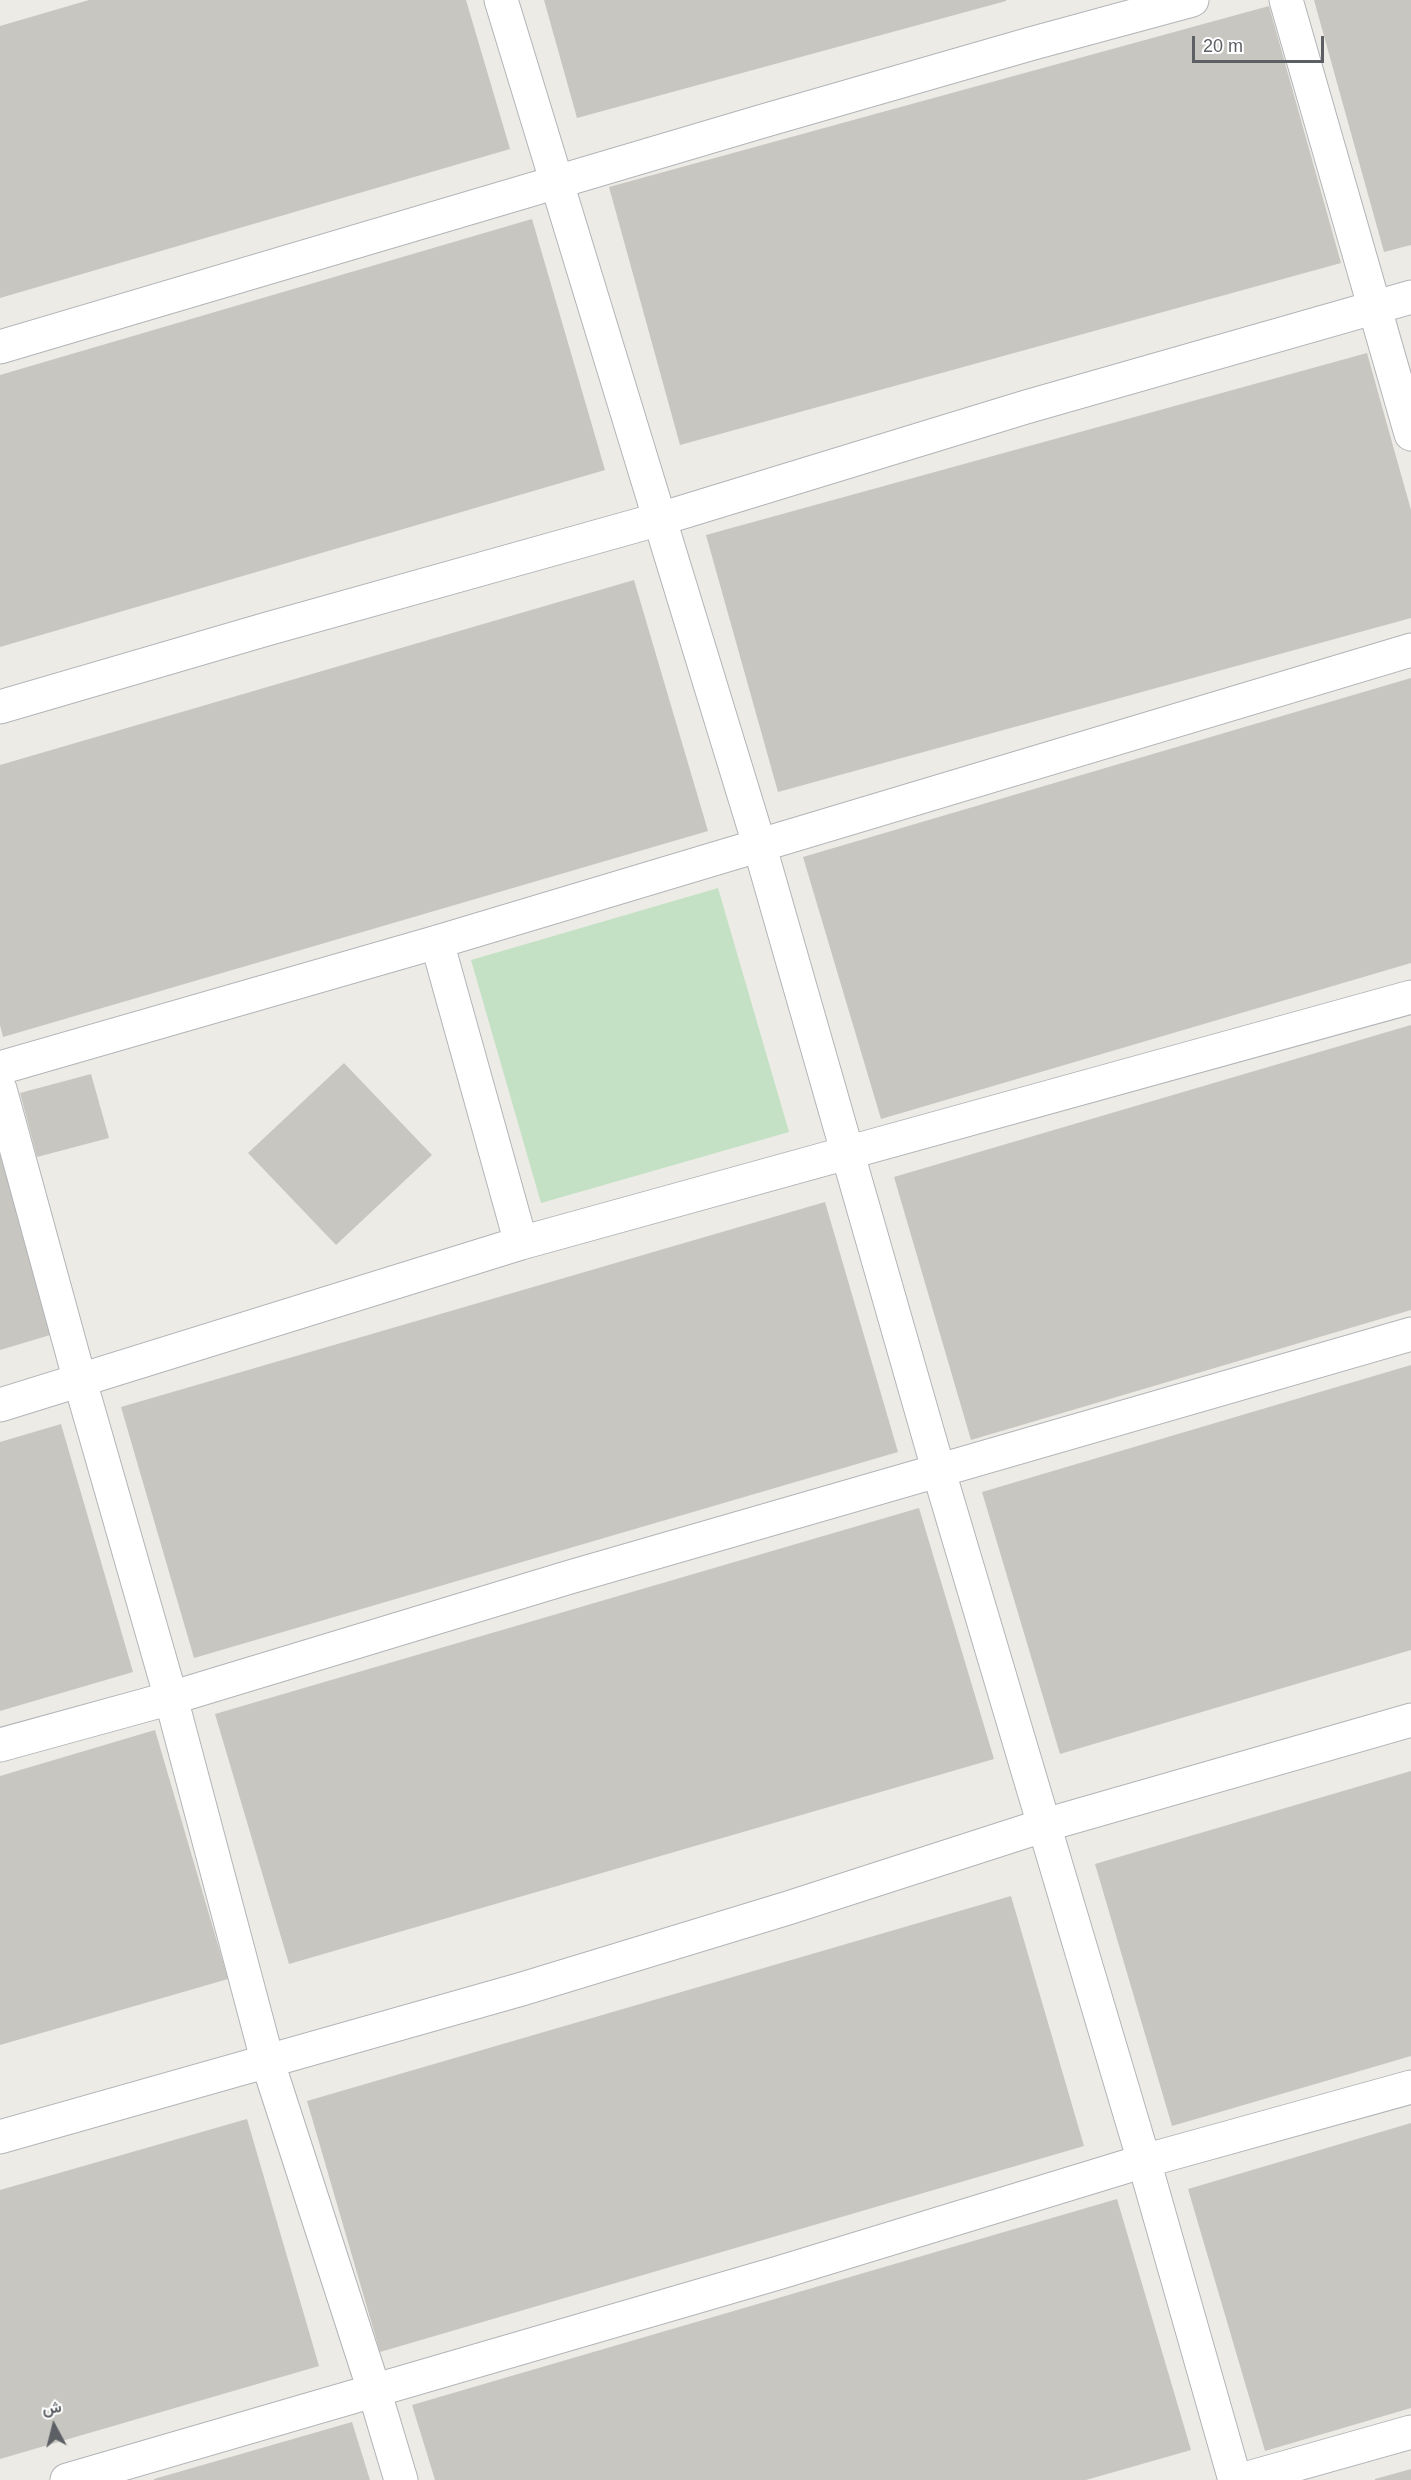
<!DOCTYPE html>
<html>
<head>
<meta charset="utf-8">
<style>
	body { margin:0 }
	#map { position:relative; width:1411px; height:2480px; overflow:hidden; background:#edebe5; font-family:Helvetica,Vazirmatn,sans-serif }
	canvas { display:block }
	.north { position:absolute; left:24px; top:2396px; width:60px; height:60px; -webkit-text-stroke:4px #fff; paint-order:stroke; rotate:353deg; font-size:16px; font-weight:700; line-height:24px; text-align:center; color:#5c5f63 }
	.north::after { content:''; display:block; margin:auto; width:21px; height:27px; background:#5c5f63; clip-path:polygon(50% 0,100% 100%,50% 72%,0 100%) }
	.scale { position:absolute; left:1192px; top:36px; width:132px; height:27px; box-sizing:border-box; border:3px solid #5c5f63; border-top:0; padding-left:8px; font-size:18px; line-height:21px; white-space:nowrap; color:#5c5f63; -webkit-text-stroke:4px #fff; paint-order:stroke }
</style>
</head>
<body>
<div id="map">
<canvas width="1411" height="2480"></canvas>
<div class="north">ش</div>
<div class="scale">20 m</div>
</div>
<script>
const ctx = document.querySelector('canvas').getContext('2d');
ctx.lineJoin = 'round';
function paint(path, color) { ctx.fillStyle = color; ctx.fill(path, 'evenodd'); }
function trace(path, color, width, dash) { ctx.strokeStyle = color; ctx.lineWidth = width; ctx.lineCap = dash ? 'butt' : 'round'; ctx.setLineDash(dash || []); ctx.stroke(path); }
paint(new Path2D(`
	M718 888 789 1132 541 1203 471 960Z`), '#c4e1c5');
paint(new Path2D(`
	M89 0H466L510 149 0 298V26Z
	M544 0H1006V1L577 118Z
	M1314 0H1411V245L1384 252Z
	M1269 6 1341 263 680 445 609 187Z
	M532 219 605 470 0 647V375Z
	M1367 353 1411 510V618L778 792 706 535Z
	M634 580 708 831 3 1037 0 1025V765Z
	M1411 678V963L881 1119 803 857Z
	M1411 1025V1310L971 1440 894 1177Z
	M344 1063 432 1155 336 1245 248 1153Z
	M91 1074 109 1138 37 1157 20 1093Z
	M0 1140 57 1333 0 1350Z
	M825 1202 898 1452 194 1658 121 1407Z
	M1411 1365V1650L1060 1754 982 1492Z
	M61 1424 133 1672 0 1711V1442Z
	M919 1508 994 1759 289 1964 215 1714Z
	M155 1730 228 1979 0 2045V1776Z
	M1411 1771V2056L1172 2126 1095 1864Z
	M1011 1896 1084 2146 380 2352 307 2101Z
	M247 2119 319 2366 0 2459V2190Z
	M1411 2123V2408L1265 2451 1188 2189Z
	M1117 2199 1191 2450 1086 2480H435L412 2405Z
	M352 2422 370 2480H154V2479Z
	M1411 2469V2480H1375V2479Z`), '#c8c6c1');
const street = new Path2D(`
	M501 0 759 844 939 1472 1144 2161 1235 2480
	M1286 0 1411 434
	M0 347 763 121 1030 44 1192 0
	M0 707 267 629 660 519 1026 407 1411 297
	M437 942 521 1243
	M0 1068 437 942 1411 650
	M0 1089 80 1381 171 1698 268 2063 374 2390 401 2480
	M0 1405 521 1243 1411 997
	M0 1745 171 1698 570 1577 1411 1334
	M0 2137 522 1989 788 1908 1045 1825 1411 1720
	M67 2480 778 2273 1144 2161 1411 2087
	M1241 2480 1411 2432`);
trace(street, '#b2b4b8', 35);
trace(street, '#fff', 33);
</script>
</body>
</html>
